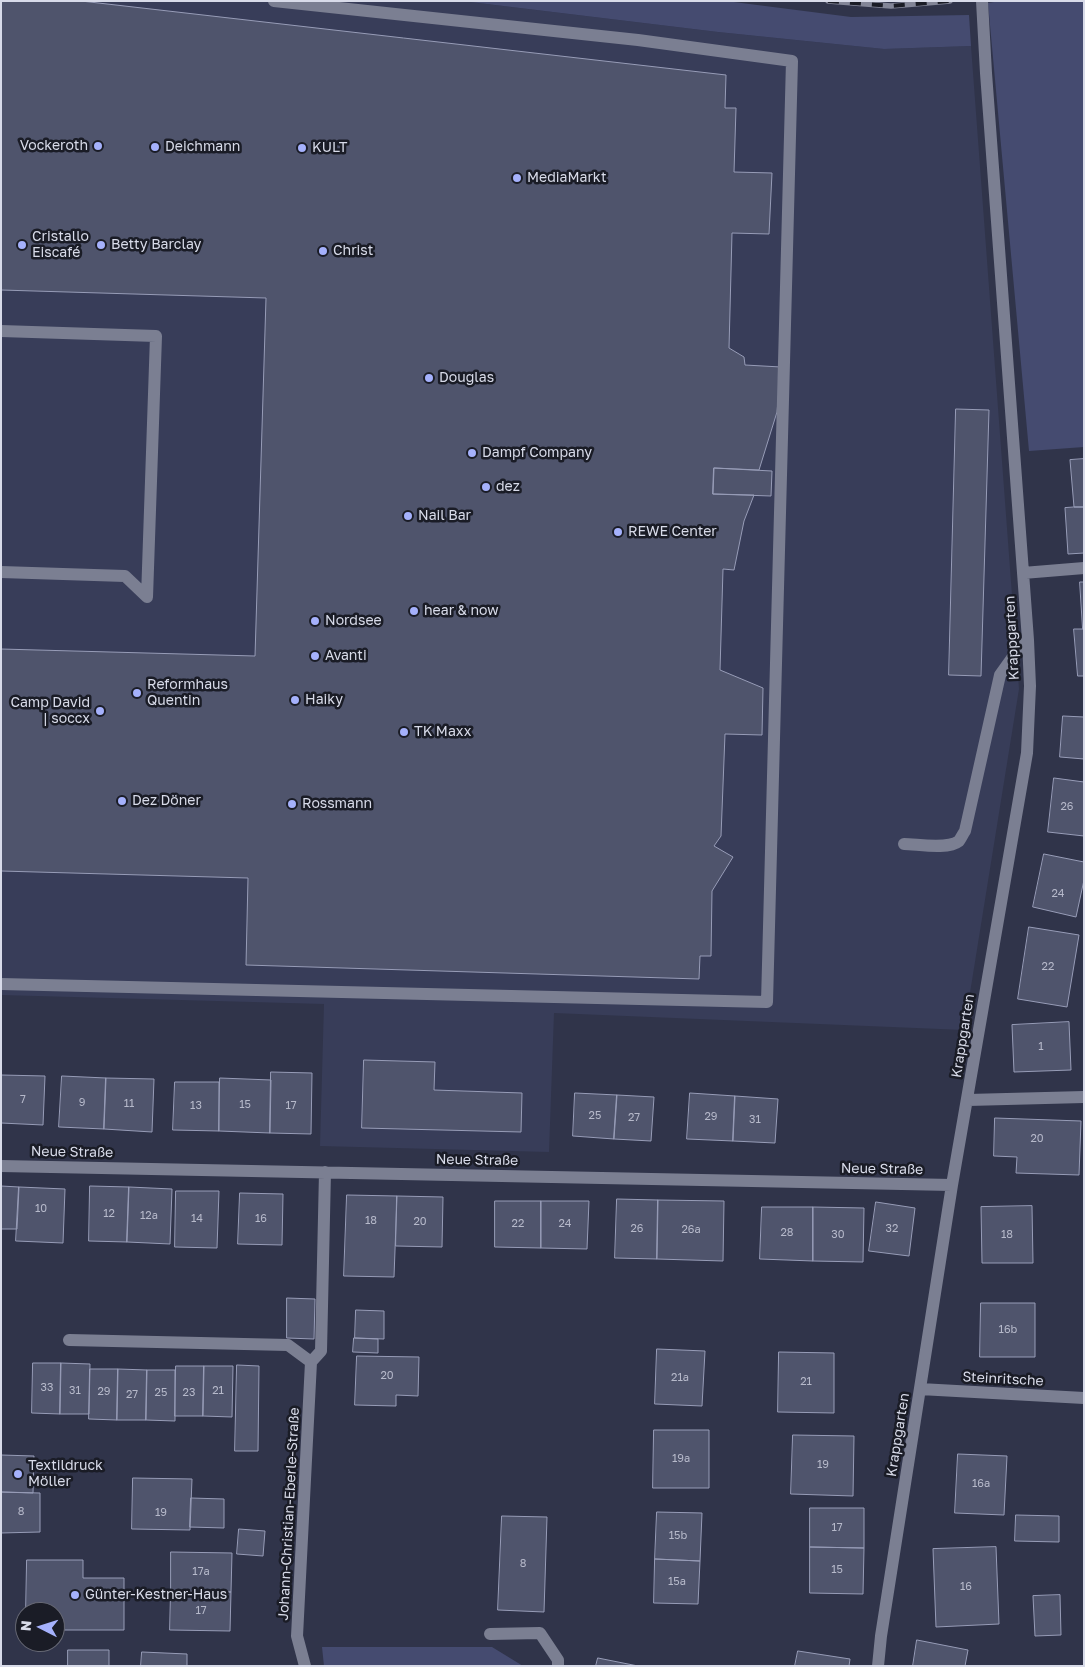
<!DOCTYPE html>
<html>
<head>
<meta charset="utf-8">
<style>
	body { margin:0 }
	#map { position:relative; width:1085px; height:1667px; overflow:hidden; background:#30344a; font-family:"Golos Text",sans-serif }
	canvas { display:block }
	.frame { position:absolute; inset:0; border:2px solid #d8dbe9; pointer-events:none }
	.north { position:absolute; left:15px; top:1602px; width:50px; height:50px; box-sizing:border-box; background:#1a1c26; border:1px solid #666874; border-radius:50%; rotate:275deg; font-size:14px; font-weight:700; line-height:20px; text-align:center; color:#d8dbe9 }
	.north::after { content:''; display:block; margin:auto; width:18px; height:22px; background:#a5b1fc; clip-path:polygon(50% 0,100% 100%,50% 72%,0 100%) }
</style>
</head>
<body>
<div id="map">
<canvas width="1085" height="1667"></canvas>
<div class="frame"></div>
<div class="north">N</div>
</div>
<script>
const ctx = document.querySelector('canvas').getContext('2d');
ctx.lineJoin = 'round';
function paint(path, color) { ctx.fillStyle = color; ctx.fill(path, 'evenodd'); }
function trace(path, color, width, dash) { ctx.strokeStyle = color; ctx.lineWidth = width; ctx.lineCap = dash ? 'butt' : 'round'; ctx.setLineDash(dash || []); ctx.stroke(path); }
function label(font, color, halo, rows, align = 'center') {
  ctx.font = font + ' "Golos Text",sans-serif'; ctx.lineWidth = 5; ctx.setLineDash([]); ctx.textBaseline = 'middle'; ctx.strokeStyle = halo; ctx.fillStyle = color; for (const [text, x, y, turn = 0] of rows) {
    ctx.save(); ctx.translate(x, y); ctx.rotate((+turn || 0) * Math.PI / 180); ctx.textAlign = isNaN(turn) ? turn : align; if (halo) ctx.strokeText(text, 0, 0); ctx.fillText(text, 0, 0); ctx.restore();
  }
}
paint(new Path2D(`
	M1 1H462L718 32 884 49 971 46 1019 689 964 1030 554 1013 549 1152 320 1146 324 1004 1 995Z`), '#383d59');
paint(new Path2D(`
	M462 1H726L851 17 969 15 971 46 884 49 718 32Z
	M1000 1H1084V447L1029 451 988 3Z
	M322 1647H492L523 1666H324Z`), '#454b70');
const building = new Path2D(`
	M1 1H81L726 75 725 108H736L734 172 772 173 769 234 732 233 729 348 744 357 745 365 781 367 777 412 759 470 714 468 713 494 754 495 744 521 734 570 723 569 720 670 763 688 762 735 725 734 721 836 714 846 733 857 712 891 711 956H700L699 979 246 965 248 878 1 871V649L255 656 266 298 1 290Z
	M956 409 989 410 981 676 949 675Z
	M1084 459V507H1074L1070 460Z
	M714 468 772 471 771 496 713 494Z
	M1074 507H1084V553L1068 554 1065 508Z
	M1080 582H1084V629H1083Z
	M1074 629H1084V676H1078Z
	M1063 716 1084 717V759L1060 757Z
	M1054 778 1084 782V836L1048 832Z
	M1044 854 1084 862V880L1076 917 1033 907Z
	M1029 927 1079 935 1067 1007 1018 999Z
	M1069 1022 1071 1070 1014 1072 1012 1025Z
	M364 1060 435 1062 434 1090 522 1093 521 1132 362 1128Z
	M271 1072 312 1073 311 1134 270 1133Z
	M1 1075 45 1076 43 1125 1 1123Z
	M62 1076 106 1078 104 1129 59 1127Z
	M106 1078 154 1079 152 1132 104 1129Z
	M220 1078 271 1080 270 1133 219 1131Z
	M175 1082H219V1131L173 1130Z
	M575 1093 617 1095 614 1139 573 1136Z
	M690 1093 735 1096 733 1141 687 1139Z
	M617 1095 654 1097 651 1141 614 1139Z
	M735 1096 778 1099 775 1143 733 1141Z
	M995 1118 1081 1121 1079 1175 1016 1173 1017 1157 994 1156Z
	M1 1186 19 1187 17 1229H1Z
	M90 1186 129 1187 127 1242 89 1241Z
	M19 1187 65 1189 63 1243 16 1241Z
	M129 1187 172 1189 170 1244 127 1242Z
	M176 1191H219L217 1248 175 1247Z
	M240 1193 283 1194 282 1245 238 1244Z
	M347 1195 397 1196 394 1277 344 1276Z
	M397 1196 443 1197 442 1247 396 1246Z
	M617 1199 658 1200 657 1259 615 1258Z
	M658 1200 724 1201 723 1261 657 1259Z
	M495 1201H541V1248L495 1247Z
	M541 1201H589L587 1249 541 1248Z
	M876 1202 915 1208 909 1256 869 1251Z
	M1032 1206 1033 1263H982L981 1207Z
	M762 1207H813V1261L760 1259Z
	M813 1207 864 1208 863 1262 813 1261Z
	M287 1298 315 1299 314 1339 287 1338Z
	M981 1303H1035V1357H980Z
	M356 1310 384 1311V1339L355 1338Z
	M354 1338 378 1339V1353L353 1352Z
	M657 1349 705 1351 702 1406 655 1404Z
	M779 1352 834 1353V1413L778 1412Z
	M357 1356 419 1357 418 1396 396 1395V1406L355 1405Z
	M33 1363H61L60 1414 32 1413Z
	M61 1363 90 1364 89 1414H60Z
	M237 1365 259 1366 258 1451H235Z
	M176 1366H204L203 1416H175Z
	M204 1366H233L232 1417 203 1416Z
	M90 1369H118L117 1420 89 1419Z
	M118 1369 147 1370 146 1420H117Z
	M147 1370H175V1421L146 1420Z
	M654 1430H709V1488H653Z
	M793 1435 854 1436 853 1496 791 1494Z
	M958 1454 1007 1456 1004 1515 955 1513Z
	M1 1455 34 1456 33 1493 1 1492Z
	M133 1478 192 1479 190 1530 132 1529Z
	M1 1492 40 1493V1532L1 1533Z
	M191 1498 224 1499V1528L190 1527Z
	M810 1508H864V1548L810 1547Z
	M657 1512 702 1513 700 1561 655 1559Z
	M1016 1515 1059 1516V1542L1015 1541Z
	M502 1516 547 1517 544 1612 498 1610Z
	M239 1529 265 1531 263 1556 237 1554Z
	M810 1547 864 1548 863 1594 810 1593Z
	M996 1547 999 1624 936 1627 933 1549Z
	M171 1552 232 1553 231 1592 171 1591Z
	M655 1559 700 1561 698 1604 654 1603Z
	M27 1560H83V1578H124V1630H55V1612H26Z
	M171 1591 231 1592 230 1631 170 1630Z
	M1060 1595 1061 1635 1035 1636 1033 1596Z
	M917 1640 968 1650 965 1666H913Z
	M68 1650H109V1666H68Z
	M798 1651 850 1659 849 1666H795Z
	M142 1652 187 1654V1666H141Z
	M598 1658 638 1666H596Z`);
paint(building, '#4f546c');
trace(building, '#979cb7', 1);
trace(new Path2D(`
	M1 331 156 336 147 597 125 576 1 572
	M1023 573 1084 568
	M904 844C917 844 948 850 959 841 961 838 963 834 965 831L1000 675 1015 654 1028 640
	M1 984 767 1002 792 61 638 40 274 1
	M968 1100 1084 1097
	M1 1166 952 1185
	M69 1340 288 1345 311 1362
	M311 1362 321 1351 325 1172
	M920 1389 1084 1398
	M490 1634 540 1633 558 1660V1666
	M305 1666 297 1636 311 1362
	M878 1666 881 1636 952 1185 1027 753 1030 686 1028 640 986 73 982 1`), '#7b7f92', 12);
const rail = new Path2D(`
	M828 1 891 6 950 1`);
trace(rail, '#838698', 5.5);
trace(rail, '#1a1c26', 4, [11]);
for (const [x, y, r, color] of [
	[98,146,5,"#a5b1fc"],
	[155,147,5,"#a5b1fc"],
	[302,148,5,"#a5b1fc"],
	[517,178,5,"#a5b1fc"],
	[22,245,5,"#a5b1fc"],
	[101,245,5,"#a5b1fc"],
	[323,251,5,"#a5b1fc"],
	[429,378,5,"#a5b1fc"],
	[472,453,5,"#a5b1fc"],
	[486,487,5,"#a5b1fc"],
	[408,516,5,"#a5b1fc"],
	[618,532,5,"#a5b1fc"],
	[414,611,5,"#a5b1fc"],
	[315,621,5,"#a5b1fc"],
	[315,656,5,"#a5b1fc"],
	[137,693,5,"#a5b1fc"],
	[295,700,5,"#a5b1fc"],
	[100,711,5,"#a5b1fc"],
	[404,732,5,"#a5b1fc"],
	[122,801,5,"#a5b1fc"],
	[292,804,5,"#a5b1fc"],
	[18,1474,5,"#a5b1fc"],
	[75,1595,5,"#a5b1fc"]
]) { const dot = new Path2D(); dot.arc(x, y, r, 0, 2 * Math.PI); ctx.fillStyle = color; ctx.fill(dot); trace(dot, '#1a1c26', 2); }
label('11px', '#b6b9ca', null, [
	["26",1067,807],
	["24",1058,894],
	["22",1048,967],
	["1",1041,1047],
	["7",23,1100],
	["9",82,1103],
	["11",129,1104],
	["15",245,1105],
	["13",196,1106],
	["17",291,1106],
	["25",595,1116],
	["29",711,1117],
	["27",634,1118],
	["31",755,1120],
	["20",1037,1139],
	["10",41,1209],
	["12",109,1214],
	["12a",149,1216],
	["14",197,1219],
	["16",261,1219],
	["18",371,1221],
	["20",420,1222],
	["22",518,1224],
	["24",565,1224],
	["26",637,1229],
	["32",892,1229],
	["26a",691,1230],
	["28",787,1233],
	["30",838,1235],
	["18",1007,1235],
	["16b",1008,1330],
	["20",387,1376],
	["21a",680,1378],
	["21",806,1382],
	["33",47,1388],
	["31",75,1391],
	["21",218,1391],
	["29",104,1392],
	["25",161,1393],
	["23",189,1393],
	["27",132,1395],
	["19a",681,1459],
	["19",823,1465],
	["16a",981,1484],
	["8",21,1512],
	["19",161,1513],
	["17",837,1528],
	["15b",678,1536],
	["8",523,1564],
	["15",837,1570],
	["17a",201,1572],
	["15a",677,1582],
	["16",966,1587],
	["17",201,1611]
]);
label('14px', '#d8dbe9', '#1a1c26', [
	["Vockeroth",88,146,"right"],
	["Deichmann",165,147],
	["KULT",312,148],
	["MediaMarkt",527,178],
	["Cristallo",32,237],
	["Eiscafé",32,253],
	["Betty Barclay",111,245],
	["Christ",333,251],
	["Douglas",439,378],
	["Dampf Company",482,453],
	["dez",496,487],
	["Nail Bar",418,516],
	["REWE Center",628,532],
	["hear & now",424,611],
	["Nordsee",325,621],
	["Avanti",325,656],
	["Reformhaus",147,685],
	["Quentin",147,701],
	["Haiky",305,700],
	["Camp David",90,703,"right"],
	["| soccx",90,719,"right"],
	["TK Maxx",414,732],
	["Dez Döner",132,801],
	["Rossmann",302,804],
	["Textildruck",28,1466],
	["Möller",28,1482],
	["Günter-Kestner-Haus",85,1595]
], 'left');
label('14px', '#d8dbe9', '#1a1c26', [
	["Krappgarten",1012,638,-93],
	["Krappgarten",963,1036,-81],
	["Neue Straße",72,1152,1],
	["Neue Straße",477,1160,1],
	["Neue Straße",882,1169,1],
	["Steinritsche",1003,1379,3],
	["Krappgarten",898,1435,-81],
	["Johann-Christian-Eberle-Straße",289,1514,-87]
]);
</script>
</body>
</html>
